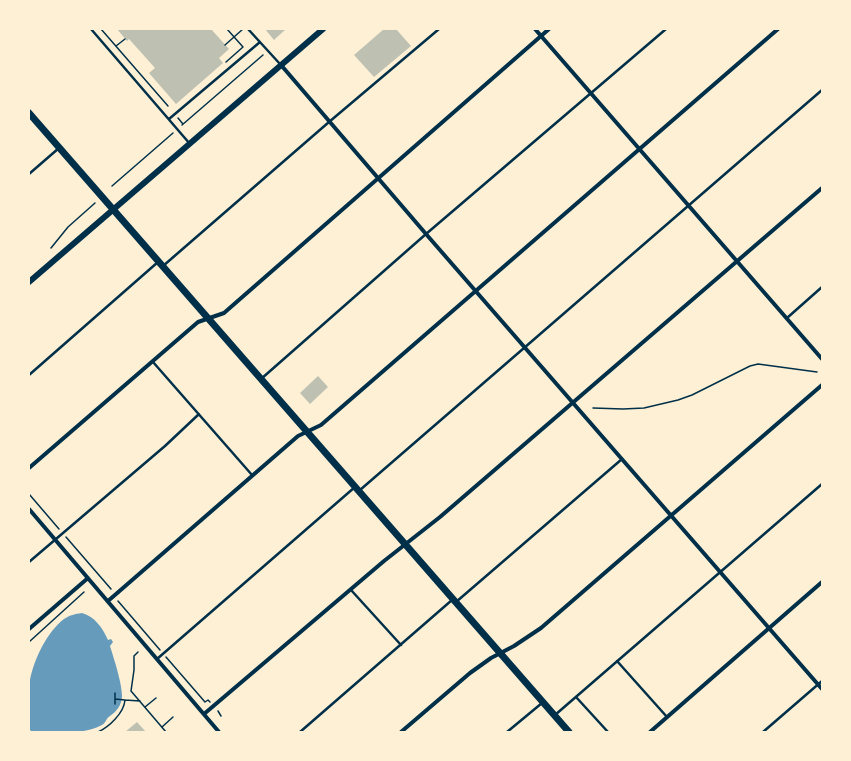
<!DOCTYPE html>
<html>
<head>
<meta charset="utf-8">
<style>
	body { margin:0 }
	#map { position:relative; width:851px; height:761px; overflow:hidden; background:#fdf0d5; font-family:Signika,sans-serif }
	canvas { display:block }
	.frame { position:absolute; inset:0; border:30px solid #fdf0d5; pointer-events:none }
</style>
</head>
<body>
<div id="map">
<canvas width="851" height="761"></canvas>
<div class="frame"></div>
</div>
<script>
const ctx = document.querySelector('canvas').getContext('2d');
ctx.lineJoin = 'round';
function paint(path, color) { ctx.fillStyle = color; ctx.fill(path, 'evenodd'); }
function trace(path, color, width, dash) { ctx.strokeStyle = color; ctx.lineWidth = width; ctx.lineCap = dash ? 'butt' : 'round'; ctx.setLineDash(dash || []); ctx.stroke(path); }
paint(new Path2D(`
	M82 613C95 617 102 627 108 640L111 639 113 642 110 646C114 659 122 683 122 696 122 705 116 712 110 716 106 718 106 723 102 725 80 736 55 732 32 732L29 729C29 713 27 696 30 680 34 659 47 632 64 619 70 615 75 614 82 613Z`), '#669bbc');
paint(new Path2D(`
	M117 29H211L229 49 219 58 223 63 176 104 149 73 155 68 129 39 127 41Z
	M265 29H286L274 40Z
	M384 29H396L411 46 374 77 354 55Z
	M318 376 328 387 310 404 300 393Z
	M137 722 146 732H125Z`), '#bec0b2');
trace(new Path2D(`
	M101 29 168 106
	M225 45 243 29
	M116 46 125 39
	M226 62 243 47 227 29
	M178 118 183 124
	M182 125 263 55
	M112 186 173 133
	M51 248 68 227 95 203
	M593 408 623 409 644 408 678 400 692 395 750 366 758 364 817 372
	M29 494 59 529
	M66 537 111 589
	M118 601 160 650
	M29 642 84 592
	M138 652 134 656V670L131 691 166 732
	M166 657 205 702 208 700 210 702
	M115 699 125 700
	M115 704V693
	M145 707 156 698
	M218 711 221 716
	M162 727 173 717
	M98 732C109 727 124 713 125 700L140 701`), '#003049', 1.5);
trace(new Path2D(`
	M91 29 190 144
	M248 29 280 64
	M169 119 260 42
	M29 174 59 148
	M163 266 329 122 439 29
	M787 318 822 287
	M153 362 252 475
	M29 375 158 262
	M261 379 426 234 666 29
	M360 490 822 90
	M29 562 165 446 199 414
	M351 590 401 645
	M456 602 622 459
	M157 659 355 487
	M617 661 667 717
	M576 697 608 732
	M555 715 822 484
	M300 732 452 600
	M507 732 542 703
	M763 732 822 681`), '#003049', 2.5);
trace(new Path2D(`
	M535 29 822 359
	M281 65 426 234 822 689
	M29 468 198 322 224 313 549 29
	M29 509 219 732
	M108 601 298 436 321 425 778 29
	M29 629 88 578
	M204 714 384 561 440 517 822 188
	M401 732 470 673 491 658 514 646 541 628 822 385
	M650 732 822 582`), '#003049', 4);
trace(new Path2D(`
	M29 282 323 29`), '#003049', 6);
trace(new Path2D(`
	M29 113 569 732`), '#003049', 7);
</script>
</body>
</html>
